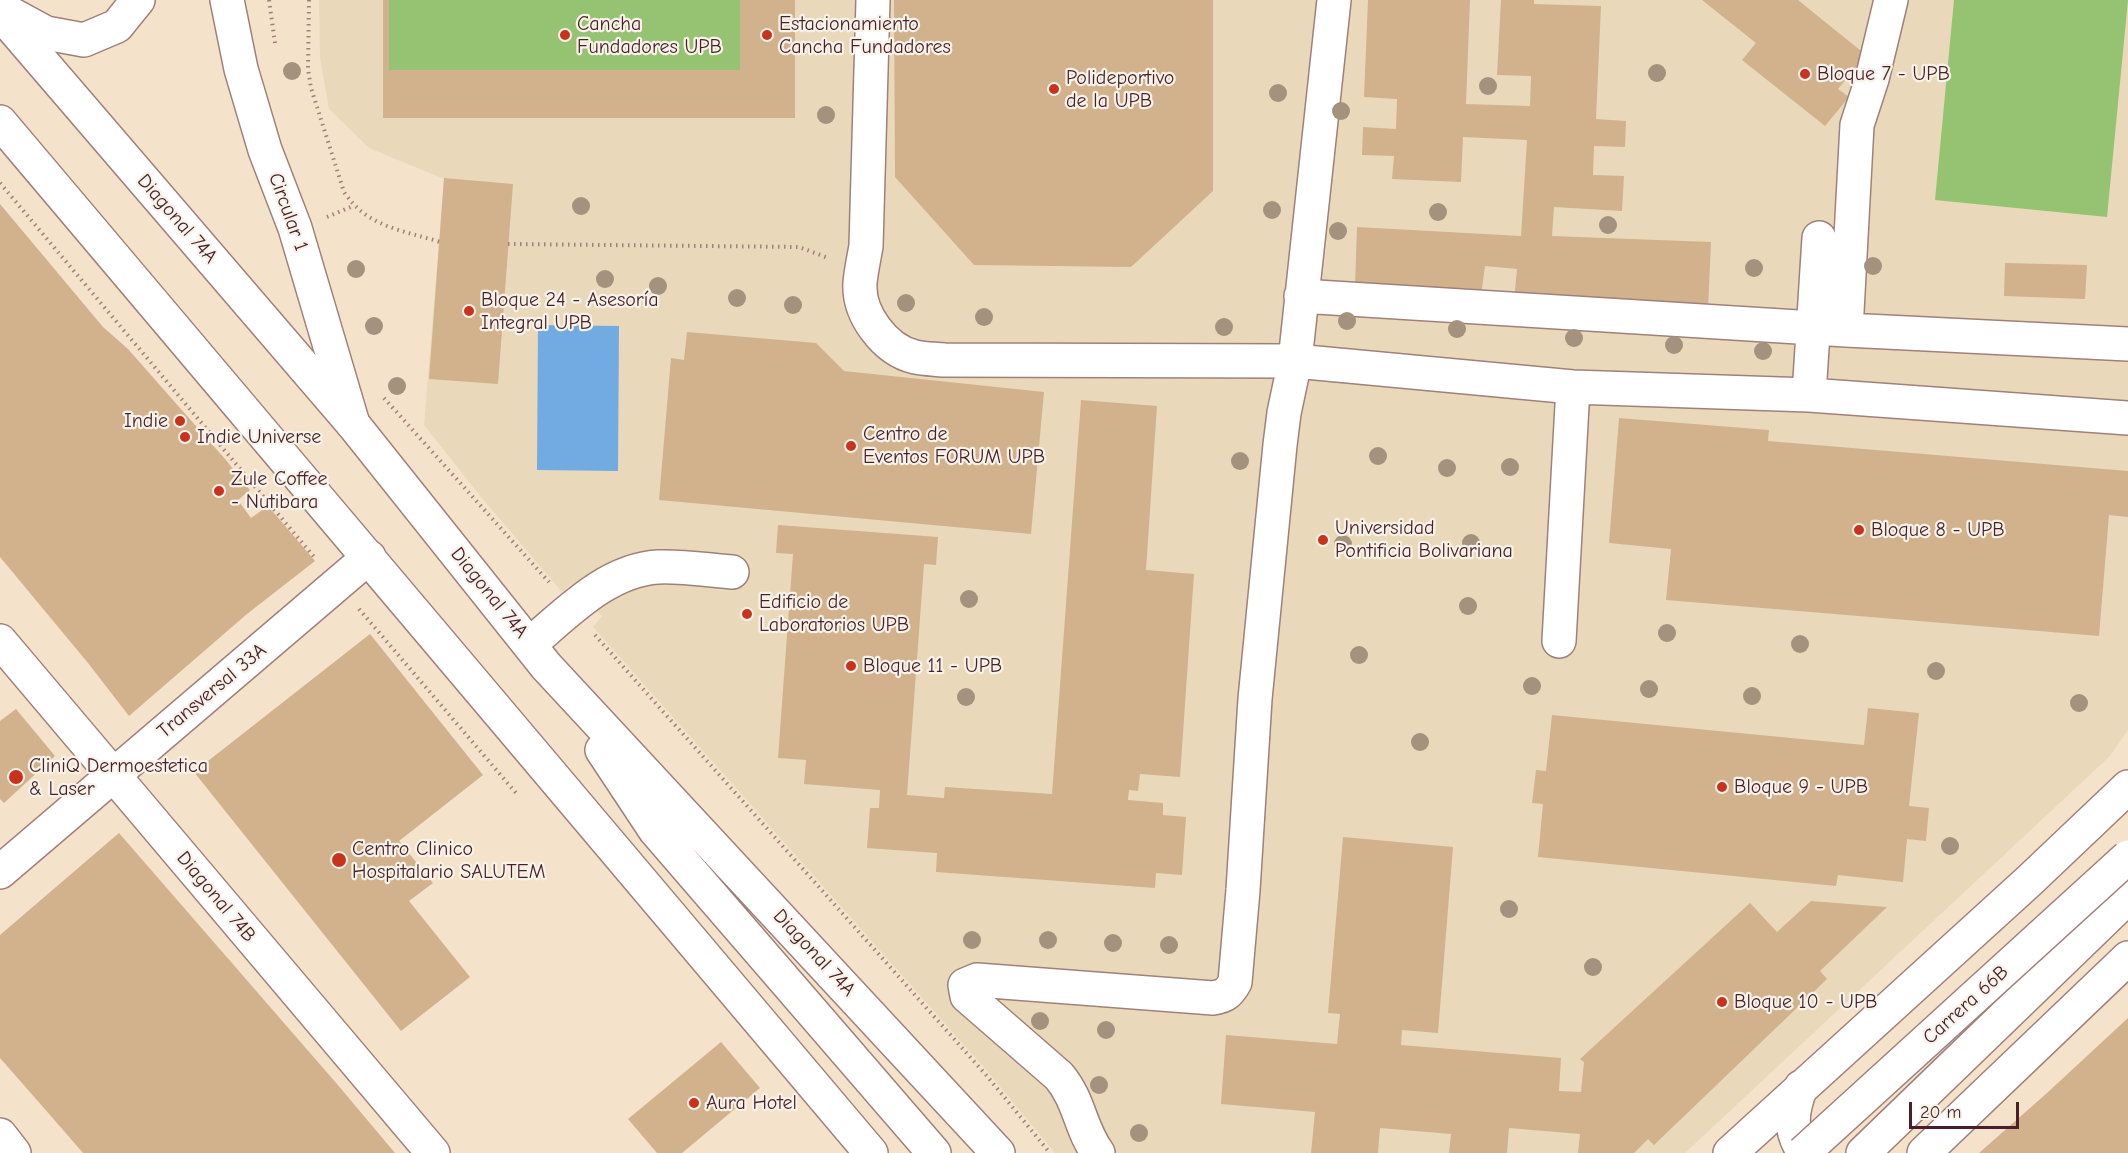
<!DOCTYPE html>
<html>
<head>
<meta charset="utf-8">
<style>
	body { margin:0 }
	#map { position:relative; width:2128px; height:1153px; overflow:hidden; background:#f5e2ca; font-family:"Comic Neue",sans-serif }
	canvas { display:block }
	.scale { position:absolute; left:1909px; top:1102px; width:110px; height:27px; box-sizing:border-box; border:3px solid #4a1f2b; border-top:0; padding-left:8px; font-size:18px; line-height:21px; white-space:nowrap; color:#4a1f2b; -webkit-text-stroke:4px #f7f3e8; paint-order:stroke }
</style>
</head>
<body>
<div id="map">
<canvas width="2128" height="1153"></canvas>
<div class="scale">20 m</div>
</div>
<script>
const ctx = document.querySelector('canvas').getContext('2d');
ctx.lineJoin = 'round';
function paint(path, color) { ctx.fillStyle = color; ctx.fill(path, 'evenodd'); }
function trace(path, color, width, dash) { ctx.strokeStyle = color; ctx.lineWidth = width; ctx.lineCap = dash ? 'butt' : 'round'; ctx.setLineDash(dash || []); ctx.stroke(path); }
function label(font, color, halo, rows, align = 'center') {
  ctx.font = font + ' "Comic Neue",sans-serif'; ctx.lineWidth = 4.5; ctx.setLineDash([]); ctx.textBaseline = 'middle'; ctx.strokeStyle = halo; ctx.fillStyle = color; for (const [text, x, y, turn = 0] of rows) {
    ctx.save(); ctx.translate(x, y); ctx.rotate((+turn || 0) * Math.PI / 180); ctx.textAlign = isNaN(turn) ? turn : align; if (halo) ctx.strokeText(text, 0, 0); ctx.fillText(text, 0, 0); ctx.restore();
  }
}
paint(new Path2D(`
	M319 0H2128V730L2110 756 1685 1153H1055L988 1072 593 627 602 616 571 584 562 592 481 497 424 425 444 179 369 148 329 109 320 58Z`), '#e9d9ba');
paint(new Path2D(`
	M389 0H740V70H389Z
	M1954 0H2128L2107 217 1935 200Z`), '#96c371');
paint(new Path2D(`
	M538 325 619 326 618 471 537 470Z`), '#71abe1');
paint(new Path2D(`
	M383 0H389V70H740V0H795V118H383Z
	M894 0H1213V191L1131 267 974 265 895 177Z
	M1368 0H1470L1466 104 1530 106 1531 76 1497 75 1501 0H1534V4L1601 6 1596 119 1626 121 1625 147 1594 146 1593 175 1624 176 1622 211 1554 207 1552 236 1711 242 1708 310 1514 301 1517 269 1485 266 1481 296 1355 287 1357 227 1521 236 1527 140 1463 137 1461 182 1392 179 1394 156 1362 155 1363 127 1396 129 1397 99 1364 97Z
	M1702 0H1798L1866 55 1838 89 1849 97 1825 126 1742 60 1756 43Z
	M444 178 513 184 498 384 429 379Z
	M0 204 103 327 128 349 225 459 250 490 238 500 251 518 268 506 315 561 247 614 129 716 88 663 0 557Z
	M2005 263 2087 265 2085 299 2004 296Z
	M687 332 816 343 844 371 1044 392 1031 534 659 500 671 358 684 360Z
	M1081 400 1157 406 1146 570 1194 574 1180 777 1140 774 1138 791 1129 790 1128 800 1163 803V815L1186 817 1182 875 1156 873 1155 888 936 872 937 853 867 848 870 808H879L880 790 804 784 806 760 778 758 793 554 776 553 778 525 938 537 936 565 924 564 907 795 944 798 945 787 1052 794Z
	M1619 418 1769 430 1768 441 2128 471V517L2109 515 2099 636 1666 600 1671 549 1609 543Z
	M370 634 483 775 399 841 433 883 409 901 470 977 401 1031 194 772Z
	M1868 708 1919 713 1909 806 1929 808 1926 841 1907 839 1903 882 1838 875 1836 886 1538 857 1543 804 1532 803 1536 770 1546 771 1552 715 1864 745Z
	M16 709 55 756 4 803 0 799V721Z
	M119 833 337 1084 395 1153H83L50 1115 0 1058V935Z
	M1343 837 1453 847 1438 1033 1402 1030 1401 1045 1561 1058 1559 1091 1581 1092 1584 1062 1580 1059 1750 903 1777 932 1811 901 1887 907 1820 971 1827 979 1654 1145 1648 1139 1634 1153H1578L1580 1134 1509 1128 1507 1153H1449L1451 1134 1380 1128 1378 1153H1311L1315 1112 1221 1104 1226 1035 1337 1044 1340 1014 1328 1013Z
	M2128 1018V1153H1979L2047 1093Z
	M721 1042 760 1088 682 1153H657L628 1119Z`), '#d1b28d');
const minor = new Path2D(`
	M227 0 241 69 265 150 295 228 353 424
	M873 0 866 246C864 258 861 271 860 283 858 314 885 350 915 357 924 359 934 359 944 360L1295 361 1573 387 1809 395 2128 418
	M0 8 46 33 84 40 117 26 138 0
	M1301 296 1846 330 2128 344
	M1846 330 1857 125 1872 79 1891 0
	M1809 395 1819 238
	M0 641 433 1153
	M1559 641 1573 387
	M530 644C567 613 607 570 658 567 682 566 707 570 732 572
	M0 872 369 557
	M0 1135 14 1153
	M1098 1153C1080 1129 1080 1101 1059 1076L967 996 965 985 977 980 1213 998C1225 996 1229 993 1235 982L1243 890 1255 699 1280 445 1284 413 1295 361 1334 0`);
const major = new Path2D(`
	M0 13 353 424 546 666 998 1153
	M0 122 871 1153
	M602 750 655 830 934 1153
	M1801 1087C1792 1110 1788 1132 1805 1153
	M1730 1153 2029 881 2128 787
	M1863 1153 2128 897
	M1924 1153 2128 958`);
trace(minor, '#a0807a', 36);
trace(major, '#a0807a', 36);
trace(new Path2D(`
	M269 0 275 43
	M309 0 308 69 311 88 344 192C367 227 402 230 440 242
	M0 183 315 558
	M327 217 353 206
	M508 244 799 247 828 258
	M384 398 549 582
	M359 609 516 793
	M595 635 987 1076 1050 1153`), '#a0807a', 4, [1.5, 4.5]);
trace(minor, '#fff', 33);
trace(major, '#fff', 33);
const majorBridge = new Path2D(`
	M1803 1153 2128 857`);
trace(majorBridge, '#a0807a', 36, []);
trace(majorBridge, '#fff', 33);
ctx.fillStyle = '#a4927e';
for (const [x, y] of [
	[292,71],
	[1657,73],
	[1488,86],
	[1278,93],
	[1341,111],
	[826,115],
	[581,206],
	[1272,210],
	[1438,212],
	[1608,225],
	[1338,231],
	[1873,266],
	[1754,268],
	[356,269],
	[605,279],
	[658,286],
	[737,298],
	[906,303],
	[793,305],
	[984,317],
	[1347,321],
	[374,326],
	[1224,327],
	[1457,329],
	[1574,338],
	[1674,345],
	[1763,351],
	[397,386],
	[1378,456],
	[1240,461],
	[1510,467],
	[1447,468],
	[1471,543],
	[1343,544],
	[969,599],
	[1468,606],
	[1667,633],
	[1800,644],
	[1359,655],
	[1936,671],
	[1532,686],
	[1649,689],
	[1752,696],
	[966,697],
	[2079,703],
	[1420,742],
	[1950,846],
	[1509,909],
	[972,940],
	[1048,940],
	[1113,943],
	[1169,945],
	[1593,967],
	[1040,1021],
	[1106,1030],
	[1099,1085],
	[1139,1133]
]) { ctx.beginPath(); ctx.arc(x, y, 9, 0, 2 * Math.PI); ctx.fill(); }
for (const [x, y, r, color] of [
	[565,35,6,"#c8321e"],
	[767,35,6,"#c8321e"],
	[1805,74,6,"#c8321e"],
	[1054,89,6,"#c8321e"],
	[469,311,6,"#c8321e"],
	[180,421,6,"#c8321e"],
	[185,437,6,"#c8321e"],
	[851,446,6,"#c8321e"],
	[219,491,6,"#c8321e"],
	[1859,530,6,"#c8321e"],
	[1323,540,6,"#c8321e"],
	[747,614,6,"#c8321e"],
	[851,666,6,"#c8321e"],
	[16,777,8,"#c8321e"],
	[1722,787,6,"#c8321e"],
	[339,860,8,"#c8321e"],
	[1722,1002,6,"#c8321e"],
	[694,1103,6,"#c8321e"]
]) { const dot = new Path2D(); dot.arc(x, y, r, 0, 2 * Math.PI); ctx.fillStyle = color; ctx.fill(dot); trace(dot, '#f7f3e8', 2); }
label('20px', '#4a1f2b', '#f7f3e8', [
	["Cancha",577,24],
	["Fundadores UPB",577,47],
	["Estacionamiento",779,24],
	["Cancha Fundadores",779,47],
	["Bloque 7 - UPB",1817,74],
	["Polideportivo",1066,78],
	["de la UPB",1066,101],
	["Bloque 24 - Asesoría",481,300],
	["Integral UPB",481,323],
	["Indie",168,421,"right"],
	["Centro de",863,434],
	["Eventos FORUM UPB",863,457],
	["Indie Universe",197,437],
	["Zule Coffee",231,479],
	["- Nutibara",231,502],
	["Universidad",1335,528],
	["Pontificia Bolivariana",1335,551],
	["Bloque 8 - UPB",1871,530],
	["Edificio de",759,602],
	["Laboratorios UPB",759,625],
	["Bloque 11 - UPB",863,666],
	["CliniQ Dermoestetica",29,766],
	["& Laser",29,789],
	["Bloque 9 - UPB",1734,787],
	["Centro Clinico",352,849],
	["Hospitalario SALUTEM",352,872],
	["Bloque 10 - UPB",1734,1002],
	["Aura Hotel",706,1103]
], 'left');
label('20px', '#4a1f2b', '#f7f3e8', [
	["Circular 1",288,212,70],
	["Diagonal 74A",177,219,49],
	["Diagonal 74A",489,593,51],
	["Transversal 33A",212,691,-40],
	["Diagonal 74B",216,897,50],
	["Diagonal 74A",814,953,47],
	["Carrera 66B",1966,1005,-42]
]);
</script>
</body>
</html>
